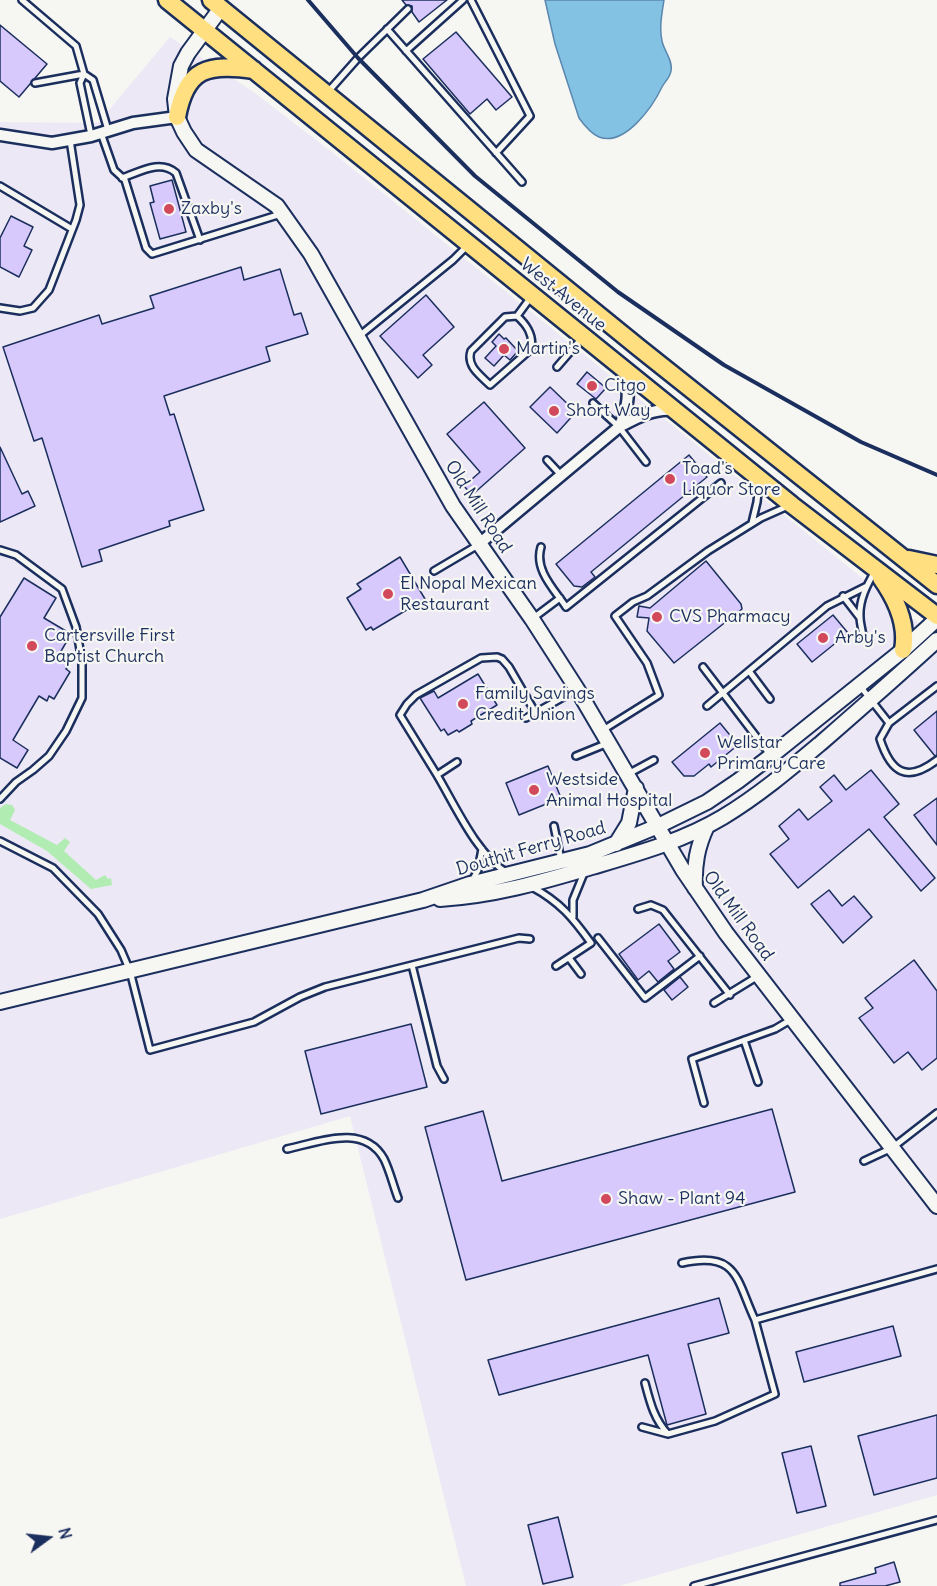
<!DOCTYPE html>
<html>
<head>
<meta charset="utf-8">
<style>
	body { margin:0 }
	#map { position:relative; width:937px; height:1586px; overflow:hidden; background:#f6f6f2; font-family:Delius,sans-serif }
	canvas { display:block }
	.north { position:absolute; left:18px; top:1508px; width:60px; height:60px; -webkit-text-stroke:4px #f6f6f2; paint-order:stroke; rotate:75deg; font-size:16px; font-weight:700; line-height:24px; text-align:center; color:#1b2f5e }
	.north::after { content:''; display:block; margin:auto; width:21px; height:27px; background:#1b2f5e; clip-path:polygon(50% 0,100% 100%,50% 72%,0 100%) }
</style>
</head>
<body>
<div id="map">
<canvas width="937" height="1586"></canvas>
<div class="north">N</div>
</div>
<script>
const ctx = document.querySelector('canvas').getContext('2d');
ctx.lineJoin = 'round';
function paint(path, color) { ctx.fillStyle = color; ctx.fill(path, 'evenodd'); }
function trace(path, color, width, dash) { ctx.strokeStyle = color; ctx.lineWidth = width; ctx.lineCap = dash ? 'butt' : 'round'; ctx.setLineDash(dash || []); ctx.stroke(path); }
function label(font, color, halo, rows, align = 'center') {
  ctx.font = font + ' Delius,sans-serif'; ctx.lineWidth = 4.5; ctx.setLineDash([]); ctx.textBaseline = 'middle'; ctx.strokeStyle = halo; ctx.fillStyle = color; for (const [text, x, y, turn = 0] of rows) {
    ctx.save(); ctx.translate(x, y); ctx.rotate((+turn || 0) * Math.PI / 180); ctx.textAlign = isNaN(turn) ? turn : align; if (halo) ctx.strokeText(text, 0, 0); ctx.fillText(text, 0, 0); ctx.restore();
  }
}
paint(new Path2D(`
	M170 37 255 93 333 153 937 638V1495L619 1586H466L350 1116 0 1219V122L98 123Z`), '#ede8f5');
paint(new Path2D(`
	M6 804 12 805 15 810 10 820 57 845 65 838 70 842 64 851 96 880 105 875 108 879 111 878 112 885 91 889 47 851 0 824V808Z`), '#b1edb2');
const water = new Path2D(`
	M545 0H664C662 13 659 27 662 41 664 51 673 60 671 71 670 78 665 81 662 87 653 106 625 147 599 137 590 133 584 125 579 118L555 44Z`);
paint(water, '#84c2e4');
trace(water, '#5a87ae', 1.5);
const building = new Path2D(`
	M402 0H447L419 22 412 12V6L406 5Z
	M0 25 47 64 19 97 0 81Z
	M456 32 512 97 496 110 487 99 470 114 423 59Z
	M172 180 186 232 160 239 150 203 154 202 150 186Z
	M11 216 33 227 24 246 32 250 19 277 0 267V238Z
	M241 267 244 280 280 269 294 315 301 313 308 334 266 347 270 361 164 396 170 415 174 414 204 510 169 521 170 526 99 550 102 561 82 567 42 438 34 441 3 347 99 315 102 324 154 308 150 296Z
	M426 295 454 327 423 355 432 365 418 378 380 336Z
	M499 334 504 339 506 338 518 351 510 360 504 355 494 366 485 358 496 346 492 342Z
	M587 372 606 388 596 399 577 384Z
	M550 387 576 412 557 433 530 407Z
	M484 402 525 448 472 495 464 486 480 472 447 434Z
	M0 447 22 494 28 491 35 506 0 522Z
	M689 455 707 477 591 572 595 577 582 587 574 586 556 564Z
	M400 557 425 599 373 630 371 627 366 630 347 598 361 589 357 584Z
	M706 561 741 604 742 609 674 663 647 631 649 618 637 617 639 606 650 608Z
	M24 578 56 598 44 618 71 634 57 658 69 665 66 669 70 672 54 699 49 696 47 701 39 696 13 740 28 750 17 768 0 758V617Z
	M833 615 848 633 812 662 797 644Z
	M478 674 497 705 471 721 472 724 459 732 457 730 448 735 444 729 441 731 420 698 434 691 438 698Z
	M937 711V755L935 756 914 730Z
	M720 723 738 745 711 767 709 764 694 776H684L672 762Z
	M548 766 561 798 519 815 506 783Z
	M871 770 899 804 884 817 935 878 921 891 869 829 798 888 770 854 789 839 779 826 799 809 808 820 832 801 820 787 834 775 846 790Z
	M937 798V845L914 815Z
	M829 890 842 906 854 896 872 917 843 943 811 904Z
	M659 924 680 952 668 961 674 969 658 982 649 971 638 980 619 954Z
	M914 960 937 991V1058L922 1070 908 1052 894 1063 859 1018 873 1008 865 998Z
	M680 977 688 987 672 1000 664 990Z
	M411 1024 427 1087 321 1114 305 1051Z
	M772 1109 795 1192 466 1280 425 1127 483 1111 502 1181Z
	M719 1298 729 1333 688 1344 706 1414 667 1425 648 1355 499 1395 488 1360Z
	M893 1326 901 1356 804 1382 796 1352Z
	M937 1415V1478L874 1495 858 1436Z
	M811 1446 826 1506 797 1513 782 1453Z
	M558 1517 573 1577 543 1584 528 1525Z
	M894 1562 900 1582 885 1586H840V1583L876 1573 875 1568Z`);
paint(building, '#d7c9fb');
trace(building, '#1b2f5e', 1.5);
const service = new Path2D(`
	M22 0 76 46 84 74 35 83
	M471 0 530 116 496 153
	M387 29 522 182
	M406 51 463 0
	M327 93 358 58 408 9
	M101 133 114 170 125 180 146 248 152 254 281 214
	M91 135 80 83 84 74 93 80 108 130
	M122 178C140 172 160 159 176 173L200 240
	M0 186 72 229
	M0 308 20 311 33 308 49 290 76 220 80 205 70 140
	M517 316C527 325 534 335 531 349L490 385C480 375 466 366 471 351L505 317Z
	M517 316 531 297
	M358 337 453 260 468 245
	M557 367 582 338
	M593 403 619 427 646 462
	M547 460 561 475
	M752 523 757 502 759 482
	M541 547C534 570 554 589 566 607L721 483
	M0 550 16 555 62 589 76 627 82 661V698L66 731 49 756 33 770 16 782 0 799
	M434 571 478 545
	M843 596 860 618
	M532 619 560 598
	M863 636C862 629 860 623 860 617 859 600 867 585 875 571
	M703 667 784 773
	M749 671 770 699
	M860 686 889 723
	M937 686 889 723 880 739C891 773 907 783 937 760
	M707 706 827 606 867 586
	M526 718 576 690
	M603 730 659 695 647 663 615 616 633 602 647 596 708 551 761 518 788 506
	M576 756 608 743
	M457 762 437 775 400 715 407 704 416 695 481 658 497 657 502 659 509 667 535 712
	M628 774 654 760
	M437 775C456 807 476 853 507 873
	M554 826 561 860
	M0 841 53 868 98 914 121 950 130 971 150 1050 254 1022 300 997 325 987 519 938 530 939
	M472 881 478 870 482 849
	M532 887C560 902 573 918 591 943L556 966
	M638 909 651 905 663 910 730 995
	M573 917V900L584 873
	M598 938 645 998 700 956
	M569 958 581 974
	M412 965 437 1066 444 1079
	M714 1003 758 976
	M744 1040 758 1082
	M704 1103 692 1059 775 1029 792 1019
	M287 1149C319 1142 364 1123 384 1159 390 1171 393 1185 398 1198
	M864 1161 892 1148 937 1113
	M682 1263C738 1251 736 1279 755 1320L937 1269
	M642 1427 668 1434C654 1419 650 1402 645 1383
	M668 1434 715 1421 775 1394 755 1320
	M694 1586 937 1520`);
const minor = new Path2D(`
	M0 135 52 143 91 136 133 123 177 117
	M619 427C629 407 630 391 624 370
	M479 544 619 427C636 418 653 408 673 410`);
const tertiary = new Path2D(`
	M221 8 188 53 181 66 175 99 177 117 184 132 196 150 277 206 311 254 453 506 532 619 577 689 683 870 726 933 937 1206
	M616 844 629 823 636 788
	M695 888C694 865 697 847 707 826
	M440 899C492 896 542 882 592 867 636 854 683 841 723 817 758 796 790 769 821 743 860 709 899 675 937 640
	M0 1002 423 900 470 884 590 854 658 826 707 802 738 781 771 756 903 650 937 619`);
const primary = new Path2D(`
	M167 0 792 505 937 616
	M211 0 638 347 937 585
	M177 117C186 68 208 63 254 70
	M909 559 937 565
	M881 578C896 599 908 624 903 650`);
trace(service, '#1b2f5e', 10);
trace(minor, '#1b2f5e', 15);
trace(tertiary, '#1b2f5e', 18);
trace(primary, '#1b2f5e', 21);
trace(service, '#f6f6f2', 5);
trace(minor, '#f6f6f2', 10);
trace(tertiary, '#f6f6f2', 14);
trace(primary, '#ffdf80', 16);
trace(new Path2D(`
	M308 0 358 58 475 176 618 292 724 365 861 442 937 475`), '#1b2f5e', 4);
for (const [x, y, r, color] of [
	[169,209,6,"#d1495b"],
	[504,349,6,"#d1495b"],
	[592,386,6,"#d1495b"],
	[554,411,6,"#d1495b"],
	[670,479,6,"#d1495b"],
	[388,594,6,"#d1495b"],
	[657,617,6,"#d1495b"],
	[823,638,6,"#d1495b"],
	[32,646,6,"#d1495b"],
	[463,704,6,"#d1495b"],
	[705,753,6,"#d1495b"],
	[534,790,6,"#d1495b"],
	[606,1199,6,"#d1495b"]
]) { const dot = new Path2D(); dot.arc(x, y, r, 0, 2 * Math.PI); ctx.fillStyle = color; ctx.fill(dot); trace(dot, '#f6f6f2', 2); }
label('18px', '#1b2f5e', '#f6f6f2', [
	["Zaxby's",181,209],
	["Martin's",516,349],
	["Citgo",604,386],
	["Short Way",566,411],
	["Toad's",682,469],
	["Liquor Store",682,490],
	["El Nopal Mexican",400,584],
	["Restaurant",400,605],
	["CVS Pharmacy",669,617],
	["Cartersville First",44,636],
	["Baptist Church",44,657],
	["Arby's",835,638],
	["Family Savings",475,694],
	["Credit Union",475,715],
	["Wellstar",717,743],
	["Primary Care",717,764],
	["Westside",546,780],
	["Animal Hospital",546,801],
	["Shaw - Plant 94",618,1199]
], 'left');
label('18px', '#1b2f5e', '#f6f6f2', [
	["West Avenue",563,295,39],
	["Old Mill Road",478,507,57],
	["Douthit Ferry Road",531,849,-16],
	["Old Mill Road",738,916,54]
]);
</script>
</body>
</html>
